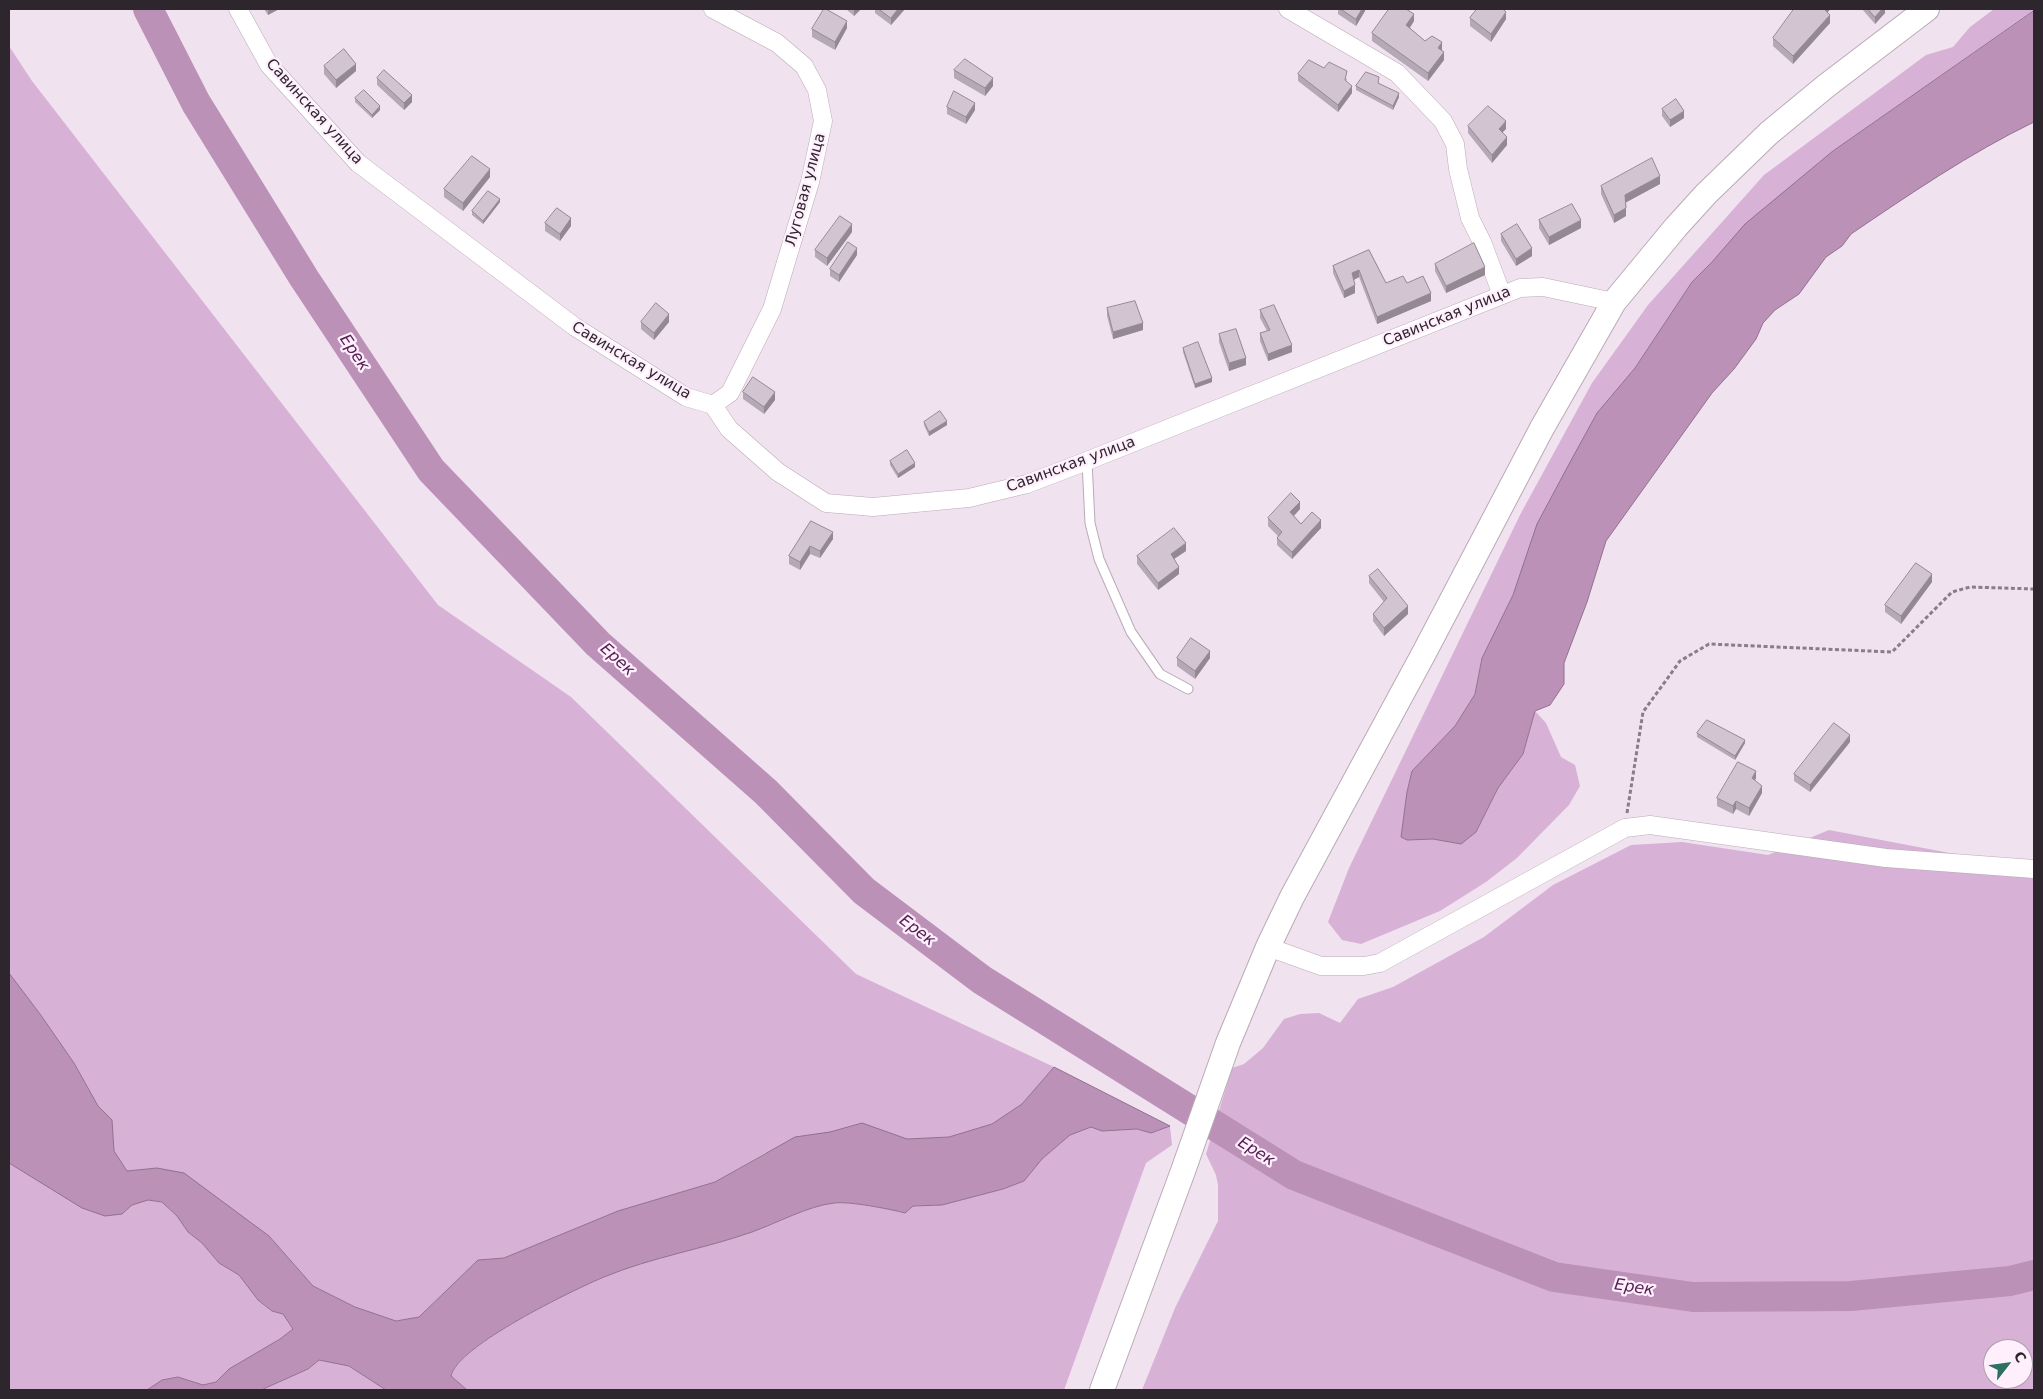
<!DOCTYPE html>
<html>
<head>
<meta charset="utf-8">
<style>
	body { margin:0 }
	#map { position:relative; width:2043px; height:1399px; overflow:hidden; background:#f1e2f0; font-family:"DejaVu Sans",sans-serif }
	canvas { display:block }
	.frame { position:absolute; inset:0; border:10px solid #2d272d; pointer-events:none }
	.north { position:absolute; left:1983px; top:1339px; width:50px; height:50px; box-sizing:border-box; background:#ffeffd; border:1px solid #ab9faa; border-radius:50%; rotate:60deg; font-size:14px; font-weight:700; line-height:20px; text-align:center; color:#2d272d }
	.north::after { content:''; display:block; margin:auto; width:18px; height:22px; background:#2c7063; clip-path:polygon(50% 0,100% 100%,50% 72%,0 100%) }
</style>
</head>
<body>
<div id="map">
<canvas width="2043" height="1399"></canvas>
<div class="frame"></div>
<div class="north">С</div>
</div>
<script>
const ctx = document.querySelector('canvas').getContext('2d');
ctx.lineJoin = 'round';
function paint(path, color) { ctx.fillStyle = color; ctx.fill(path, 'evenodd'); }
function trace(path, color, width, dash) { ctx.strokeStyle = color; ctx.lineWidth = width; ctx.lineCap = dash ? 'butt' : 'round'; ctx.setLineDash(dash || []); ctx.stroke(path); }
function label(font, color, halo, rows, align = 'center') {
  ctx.font = font + ' "DejaVu Sans",sans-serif'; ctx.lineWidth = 4.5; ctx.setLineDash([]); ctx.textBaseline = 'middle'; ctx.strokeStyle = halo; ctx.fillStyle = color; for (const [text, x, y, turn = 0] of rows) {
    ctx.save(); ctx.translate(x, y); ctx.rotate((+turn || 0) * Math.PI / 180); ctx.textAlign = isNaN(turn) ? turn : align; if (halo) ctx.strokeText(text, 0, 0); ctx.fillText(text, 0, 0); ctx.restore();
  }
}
paint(new Path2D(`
	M1994 9H2034V11L1833 151 1692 282 1635 368 1597 413 1513 595 1482 658 1475 693 1455 726 1412 771 1407 792 1401 837 1407 840 1433 839 1460 844 1476 832 1498 788 1523 754 1535 711 1546 723 1561 757 1575 765 1580 786 1569 805 1517 858 1486 882 1440 911 1361 944 1342 940 1328 922 1349 868 1521 513 1592 383 1648 305 1764 175 1926 55 1953 47 1970 27Z
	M9 46 32 81 438 605 571 697 856 974 1054 1067 1022 1104 993 1124 949 1137 907 1139 862 1124 765 1153 715 1182 618 1211 504 1258 478 1260 419 1317 396 1321 355 1307 313 1286 269 1236 157 1168 127 1171 114 1151 112 1120 98 1106 74 1063 40 1014 9 973Z
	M1829 830 1981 859C1999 854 2016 862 2034 861V1390H1142L1175 1308 1218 1221V1185L1216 1175 1206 1154 1232 1068 1244 1064 1263 1048 1284 1019 1300 1014 1319 1013 1340 1023 1358 999 1393 987 1484 937 1553 885 1631 845 1682 842 1768 855ZM1993 1349H2023V1379H1993Z
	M1091 1126 1102 1131 1137 1129 1151 1133 1170 1126 1172 1145 1146 1163 1064 1390H467L451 1376C458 1346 573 1290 604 1277 652 1257 704 1249 752 1232 778 1223 807 1206 834 1203 849 1201 890 1209 905 1213L913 1206 942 1205 1003 1189 1024 1181 1042 1159 1070 1135Z
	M9 1163 29 1175 122 1214 132 1205 148 1199 162 1202 177 1216 188 1232 202 1243 219 1263 239 1275 258 1300 272 1311 283 1314 293 1329 280 1339 229 1369 216 1382 203 1385 178 1377 162 1380 147 1390H9Z
	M319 1360 349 1366 386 1390H261L308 1369Z`), '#d8b1d6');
const water = new Path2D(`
	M2034 11V122C1970 153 1910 194 1851 234L1842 246 1826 257 1799 294 1775 310 1763 323 1756 339 1734 369 1712 393 1606 541 1587 602 1564 663V684L1550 705 1535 711 1523 754 1498 788 1476 832 1461 844 1433 839 1407 840 1401 837 1407 792 1412 771 1455 726 1475 694 1482 658 1513 595 1537 524 1568 466 1597 413 1635 368 1692 282 1712 262 1745 224 1833 151Z
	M9 973 40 1014 74 1063 98 1106 112 1120 114 1151 127 1171 157 1168 184 1173 269 1236 313 1286 355 1307 396 1321 419 1317 478 1260 504 1258 618 1211 715 1182 795 1137 830 1132 862 1123 907 1139 949 1137 992 1124 1022 1104 1054 1067 1170 1126 1151 1133 1137 1129 1102 1131 1091 1127 1070 1135 1042 1159 1024 1181 1003 1189 942 1205 913 1206 905 1213C890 1209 849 1201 834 1203 808 1206 777 1223 752 1232 704 1249 652 1257 604 1277 573 1290 457 1346 451 1376L467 1390H386L349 1366 319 1360 308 1369 261 1390H147L162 1380 178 1377 203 1385 216 1382 229 1369 280 1339 293 1329 283 1314 272 1311 258 1300 239 1275 219 1263 202 1243 188 1232 177 1216 162 1202 148 1200 132 1205 122 1214 105 1216 82 1208 9 1163Z`);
paint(water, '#bb91b8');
trace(water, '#90718e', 1);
trace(new Path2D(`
	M148 9 196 103 304 278 431 470 598 644 766 792 864 891 982 980 1294 1175 1554 1277 1693 1297 1851 1296 2010 1281 2034 1275`), '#bb91b8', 30);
const lane = new Path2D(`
	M1087 461 1090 523 1099 559 1131 632 1160 674 1188 689`);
const street = new Path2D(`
	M238 9 269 65 358 163 575 327 686 397 713 405 729 429 778 472 826 503 873 507 969 498 1027 484 1087 461 1520 288 1543 287 1614 302
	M713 9 777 43 804 66 817 90 823 121 810 182 772 309 730 393 713 405
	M1288 9 1397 73 1443 121 1455 144 1458 169 1470 218 1482 242 1502 295
	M1268 947 1321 966H1364L1380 963 1625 828 1650 825 1886 858 2034 869`);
const secondary = new Path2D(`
	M1102 1390 1183 1171 1228 1043 1268 947 1292 897 1424 653 1542 428 1614 302 1676 227 1706 194 1769 133 1826 86 1927 9`);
trace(lane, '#b9aab7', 11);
trace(street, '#b9aab7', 19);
trace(secondary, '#b9aab7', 26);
trace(new Path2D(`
	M1627 813 1643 712 1680 661 1709 644 1892 652 1952 592 1970 587 2034 589`), '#887e87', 3, [4, 2.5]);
trace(lane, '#fff', 9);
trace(street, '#fff', 18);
trace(secondary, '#fff', 24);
paint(new Path2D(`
	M264 9H279L268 15Z
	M846 9H861L854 16Z
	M875 9H905L891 25 875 13Z
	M1338 9H1365V11L1356 26 1338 14Z
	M1862 9H1885V13L1875 24Z
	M1828 13 1830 23 1793 64 1773 46V38Z
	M1470 18 1506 19 1491 42 1470 26Z
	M1414 21 1410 28 1425 41 1442 50 1444 60 1428 81 1372 41V33Z
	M847 28 835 50 812 37V29Z
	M324 66 356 71 336 88 324 74Z
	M1324 68 1347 79 1346 81 1352 93 1338 112 1298 81V74Z
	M954 70 993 86 985 96 954 78Z
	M377 78 412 102 404 110 377 85Z
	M1379 83 1399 97 1393 110 1356 90V86Z
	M355 98 380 110 372 118 355 102Z
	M947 107 975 110 966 124 947 114Z
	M1662 109 1684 118 1670 127 1662 116Z
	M1468 126 1506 129 1502 132 1507 145 1492 163 1468 133Z
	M490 177 463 211 444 197V189Z
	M1660 184 1626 202V216L1614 223 1601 194V186Z
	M500 202 483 224 472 215V211Z
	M1539 220 1581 228 1549 245 1539 228Z
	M545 223 571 226 560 241 545 231Z
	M852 232 827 266 815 257V250Z
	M1501 234 1532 256 1516 266 1501 241Z
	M1369 250 1386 283H1407L1431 301 1377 324 1359 277 1353 280 1355 293 1344 298 1333 273V266Z
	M857 255 839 282 830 276V269Z
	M1435 264 1485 275 1446 293 1435 271Z
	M1107 308 1143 330 1113 339 1107 316Z
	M1260 310 1292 352 1268 361 1260 341V333L1267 331 1260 318Z
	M641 322H669L654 340 641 329Z
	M1219 334 1246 365 1229 371 1219 342Z
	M1183 348 1212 382 1195 388 1183 352Z
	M743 392 775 400 764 414 743 399Z
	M924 422 947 425 929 436 924 425Z
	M890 461 915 467 898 478 890 465Z
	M1300 509 1294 516 1301 524 1321 528 1292 559 1277 545V538L1278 536 1268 526V518Z
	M811 521 833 539 820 558 810 554 800 570 789 564V556Z
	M1186 551 1174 559 1179 574 1158 590 1137 564V556Z
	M1369 576 1408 614 1384 636 1373 621V614L1384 602 1369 583Z
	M1932 582 1901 624 1885 612V605Z
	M1177 658H1210L1195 679 1177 666Z
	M1697 733 1745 743 1735 760 1697 737Z
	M1850 742 1810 792 1794 781V774Z
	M1756 778 1755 780 1762 793 1749 816 1736 809 1733 814 1717 806V798Z`), '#b5a9b5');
paint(new Path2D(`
	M268 9H279L268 15Z
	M854 9H861L854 16Z
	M898 9H905L891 25V18Z
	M1362 9H1365V11L1356 26V19Z
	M1825 9H1830L1825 17Z
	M1882 9H1885V13L1875 24V17Z
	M1506 12V19L1491 42V34Z
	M1414 14V21L1406 33V25Z
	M1830 15V23L1793 64V56Z
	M847 21V28L835 50V42Z
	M1442 42V50L1438 55V48Z
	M1444 52V60L1428 81V73Z
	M356 64V71L336 88V80Z
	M993 78V86L985 96V88Z
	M1352 86V93L1338 112V105Z
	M1399 93V97L1393 110V106Z
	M412 95V102L404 110V103Z
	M975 103V110L966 124V117Z
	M380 106V110L372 118V115Z
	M1684 111V118L1670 127V120Z
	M1506 121V129L1499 136V129Z
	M1507 137V145L1492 163V155Z
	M490 169V177L463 211V203Z
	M1660 176V184L1625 203V195Z
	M500 199V202L483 224V221Z
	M1626 208V216L1614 223V215Z
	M571 218V226L560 241V234Z
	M1581 220V228L1549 245V237Z
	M852 224V232L827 266V258Z
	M857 248V255L839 282V275Z
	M1532 248V256L1516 266V259Z
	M1485 267V275L1446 293V286Z
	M1359 270V277L1352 281V273Z
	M1355 285V293L1344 298V291Z
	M1431 293V301L1377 324V317Z
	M669 314V322L654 340V333Z
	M1143 323V330L1113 339V332Z
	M1292 345V352L1268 361V354Z
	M1246 358V365L1229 371V363Z
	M1212 378V382L1195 388V384Z
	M775 392V400L764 414V407Z
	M947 421V425L929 436V432Z
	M915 463V467L898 478V474Z
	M1300 502V509L1290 520V512Z
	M1321 520V528L1292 559V552Z
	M833 532V539L820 558V551Z
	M1186 543V551L1171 561V554Z
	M810 546V554L800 570V562Z
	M1179 567V574L1158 590V583Z
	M1932 574V582L1901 624V616Z
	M1408 606V614L1384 636V628Z
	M1210 651V658L1195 679V671Z
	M1850 735V742L1810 792V785Z
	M1745 740V743L1735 760V756Z
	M1756 771V778L1752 786V778Z
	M1762 786V793L1749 816V808Z
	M1736 801V809L1733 814V806Z`), '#948993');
const building = new Path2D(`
	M824 9H826L847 21 835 42 812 29Z
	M879 9H898L891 18Z
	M1341 9H1362L1356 19Z
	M1389 9H1406L1414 14 1406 25 1425 41 1432 36 1442 42 1438 48 1444 52 1428 73 1372 33Z
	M1477 9H1503L1506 12 1491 34 1470 18Z
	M1794 9H1825V10L1830 15 1793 56 1773 38Z
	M1868 9H1882L1875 17Z
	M344 49 356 64 336 80 324 66Z
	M965 59 993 78 985 88 954 70Z
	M1309 60 1324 68 1329 62 1347 71 1345 80 1352 86 1338 105 1298 74Z
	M384 70 412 95 404 103 377 78Z
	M1366 72 1379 77 1378 83 1399 93 1393 106 1356 86Z
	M364 90 380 106 372 115 355 98Z
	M954 91 975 103 966 117 947 107Z
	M1676 99 1684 111 1670 120 1662 109Z
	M1488 106 1506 121 1499 129 1507 137 1492 155 1468 126Z
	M472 156 490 169 463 203 444 189Z
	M1652 158 1660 176 1625 195 1626 208 1614 215 1601 186Z
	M488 191 500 199 483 221 472 211Z
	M1572 204 1581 220 1549 237 1539 220Z
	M557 208 571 218 560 234 545 223Z
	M840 216 852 224 827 258 815 250Z
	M1517 224 1532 248 1516 259 1501 234Z
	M848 242 857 248 839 275 830 269Z
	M1474 243 1485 267 1446 286 1435 264Z
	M1369 250 1386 283 1403 276 1407 283 1423 276 1431 293 1377 317 1359 270 1352 273 1355 285 1344 291 1333 266Z
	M1135 301 1143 323 1113 332 1107 308Z
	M656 303 669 314 654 333 641 322Z
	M1274 305 1292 345 1268 354 1260 333 1270 330 1260 310Z
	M1236 329 1246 358 1229 363 1219 334Z
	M1198 342 1212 378 1195 384 1183 348Z
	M753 377 775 392 764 407 743 392Z
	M940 411 947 421 929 432 924 422Z
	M907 450 915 463 898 474 890 461Z
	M1291 493 1300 502 1290 512 1301 524 1312 512 1321 520 1292 552 1277 538 1282 532 1268 518Z
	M811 521 833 532 820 551 810 546 800 562 789 556Z
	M1174 528 1186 543 1171 554 1179 567 1158 583 1137 556Z
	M1916 563 1932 574 1901 616 1885 605Z
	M1378 569 1408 606 1384 628 1373 614 1387 598 1369 576Z
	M1191 638 1210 651 1195 671 1177 658Z
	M1707 720 1745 740 1735 756 1697 733Z
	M1834 723 1850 735 1810 785 1794 774Z
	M1738 762 1756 771 1752 778 1762 786 1749 808 1736 801 1733 806 1717 798Z`);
paint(building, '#d3c4d2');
trace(building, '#948993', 1);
label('15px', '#2d272d', '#ffeffd', [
	["Савинская улица",314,112,48],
	["Луговая улица",806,190,-75],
	["Савинская улица",1447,317,-22],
	["Савинская улица",631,361,31],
	["Савинская улица",1071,465,-20]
]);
label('italic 16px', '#542053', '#ffeffd', [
	["Ерек",354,353,56],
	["Ерек",617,660,42],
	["Ерек",917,931,37],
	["Ерек",1256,1152,32],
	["Ерек",1634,1288,8]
]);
</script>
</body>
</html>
